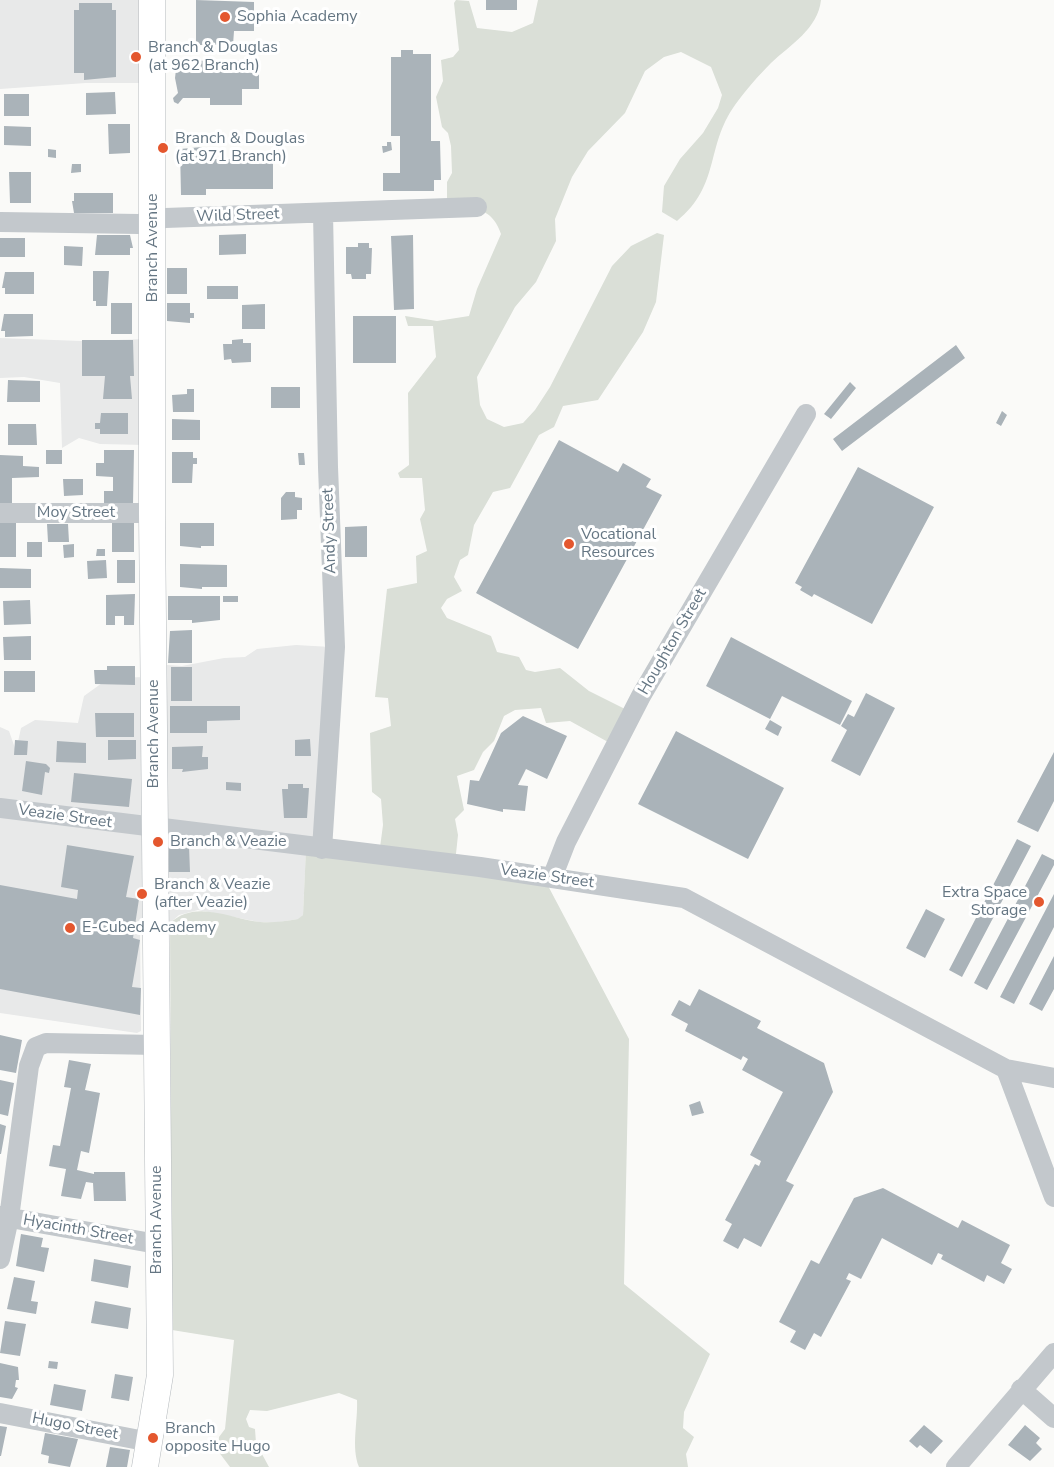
<!DOCTYPE html>
<html>
<head>
<meta charset="utf-8">
<style>
	body { margin:0 }
	canvas { display:block; background:#fafaf8 }
</style>
</head>
<body>
<canvas width="1054" height="1467"></canvas>
<script>
const ctx = document.querySelector('canvas').getContext('2d');
ctx.lineJoin = 'round';
function paint(path, color) { ctx.fillStyle = color; ctx.fill(path, 'evenodd'); }
function trace(path, color, width, dash) { ctx.strokeStyle = color; ctx.lineWidth = width; ctx.lineCap = dash ? 'butt' : 'round'; ctx.setLineDash(dash || []); ctx.stroke(path); }
function label(font, color, halo, rows, align = 'center') {
  ctx.font = font + ' "Nunito Sans",sans-serif'; ctx.lineWidth = 6; ctx.setLineDash([]); ctx.textBaseline = 'middle'; ctx.strokeStyle = halo; ctx.fillStyle = color; for (const [text, x, y, turn = 0] of rows) {
    ctx.save(); ctx.translate(x, y); ctx.rotate((+turn || 0) * Math.PI / 180); ctx.textAlign = isNaN(turn) ? turn : align; if (halo) ctx.strokeText(text, 0, 0); ctx.fillText(text, 0, 0); ctx.restore();
  }
}
paint(new Path2D(`
	M0 0H146L147 83H86L0 89Z
	M0 338 81 341 148 339 145 445 100 444 79 438 62 448 60 383 24 377 0 378Z
	M296 645 331 647 316 847 306 850 303 915 299 919 278 922H259L198 910 179 915 170 923 140 925 141 1031 137 1033 0 1013V727L9 731 16 751 21 728 35 720 78 723 84 696 109 678 147 677 152 664 182 666 224 658 245 657 257 649Z`), '#e8e9e9');
paint(new Path2D(`
	M456 0 469 1 477 28 512 32 533 23 538 0H821C818 29 790 45 771 63 759 75 745 91 735 105 705 147 721 185 677 221L662 212 664 186 680 159 703 133 718 108 722 95 711 67 681 52 664 57 645 71 625 113 588 151 572 177 555 219 556 241 536 282 515 307 477 377 480 405 487 419 504 427 523 423 535 410 550 387 612 266 631 246 657 233 664 235 656 302 643 332 598 400 563 406 554 427 539 435 510 488 493 492 474 525 468 555 460 560 454 577 462 591 447 599 441 608 447 618 491 636 497 652 519 657 526 670 535 672 560 668 589 691 627 710 608 742 570 721 546 723 541 708 515 710 504 716 494 741 483 752 474 770 457 776 464 810 455 819 458 835 455 863 546 882 629 1039 624 1284 710 1354 684 1412 683 1428 694 1437 686 1454 688 1467H359C351 1447 358 1422 357 1400L339 1393 267 1411 250 1410 246 1419 249 1427 255 1429 256 1443 269 1467H230L218 1451 219 1437 225 1429 234 1340 172 1330 170 923C197 899 229 919 260 922 273 923 286 921 298 919L303 915 306 849 379 855 383 825 381 799 372 792 370 733 391 726 388 698 375 697 387 589 417 583 416 556 427 551 420 519 425 510 422 478H400L398 473 409 465 408 393 436 357 433 326H408L405 316 437 321 469 316 477 289 501 234C492 206 472 207 447 208V182L452 173 451 146 448 133 442 127 436 97 443 81 441 60 453 57 459 50 454 3Z`), '#dadfd7');
paint(new Path2D(`
	M196 0 254 2V31H234L233 45H196Z
	M486 0H517V10H486Z
	M79 3H112V10H116V77L84 80V73H74V10H79Z
	M401 50H413V54H431V141H440L441 180H434V191H383V173H400V136H391V57H401Z
	M259 60V89H242V105H210V98H183L178 104 174 102 173 98 178 93 175 78 177 61Z
	M115 92 116 114 86 115V93Z
	M4 94H29V116H4Z
	M108 124H130V153L109 154Z
	M4 126 31 127V146L4 145Z
	M387 142H391L392 150 383 153 382 146H387Z
	M202 147V159H253V152H273V189H206V195H181L180 149Z
	M48 149 56 150V158L48 157Z
	M72 164H81V172L71 173Z
	M9 172H31V203H10Z
	M74 193H113V213H74L72 201H74Z
	M246 234V254L219 255V235Z
	M97 235H130L133 248H130V255H95Z
	M413 235 414 309 394 310 391 236Z
	M0 238H25V257H0Z
	M358 243H369V248H372L371 274H366V279H352L351 274H346V247H358Z
	M64 246 83 247 82 266 64 265Z
	M167 268H187V294H167Z
	M93 271H109L107 306H96V301H93Z
	M5 272H34V294H5V288H2Z
	M207 286H238V299H207Z
	M111 303H132V334H111Z
	M167 303H190V313H194V318H190V323L167 321Z
	M265 304V329H242V305Z
	M4 314H33V336L5 337V331H1Z
	M353 316H396V363H353Z
	M243 339V343H251V362L232 363 231 359 224 360 223 344H232V340Z
	M82 340H133L134 376H130L132 399H103L105 376H82Z
	M956 345 965 358 842 451 833 439Z
	M8 380 40 381V402H7Z
	M850 382 856 388 831 419 824 414Z
	M271 387H300V408H271Z
	M187 389H194V412H173L172 395 187 394Z
	M1002 411 1007 415 1001 426 996 423Z
	M101 413H128V434H100V429H95V423H100Z
	M172 419 200 420V440H172Z
	M8 424H36L37 445H8Z
	M559 440 618 472 623 463 651 479 646 487 662 495 578 649 476 593Z
	M46 450H62V464H46Z
	M104 450H134L133 505H104V491H113V477L96 476V463H104Z
	M172 452H193V458H197V464H193L192 483H172Z
	M298 453H304L305 465H299Z
	M0 455 23 456V466L39 467V477L12 478V506H0Z
	M858 467 934 507 872 624 814 594 812 597 800 590 802 587 795 583Z
	M63 479H83V495L64 496Z
	M286 492H295V497L302 498V510H297V519L281 520V498Z
	M112 522H134V552H112Z
	M0 523H16V557H0Z
	M180 523H214V546H201V548L180 546Z
	M47 524H68L69 542H48Z
	M367 526V557H345V527Z
	M27 542H42V557H27Z
	M74 544V557L64 558 63 545Z
	M97 549H105V556H96Z
	M106 560 107 578 88 579 87 561Z
	M117 560H135V583H117Z
	M180 564 227 565V587H202V589L180 587Z
	M0 568 31 569V588H0Z
	M135 594 134 625H124V616H115V625H106V595Z
	M168 596H220V620L192 623V620H168Z
	M223 596H238V602H223Z
	M30 600 31 624 4 625 3 601Z
	M192 630V663H168L170 631Z
	M31 636V660H4L3 637Z
	M731 637 852 701 840 725 782 696 770 719 706 686Z
	M107 666H135V685L95 684 94 670H107Z
	M171 667H192V701H171Z
	M4 671H35V692H4Z
	M866 693 895 708 860 776 831 761 847 730 841 726 848 714 854 717Z
	M170 706H240V720L207 721V733H170Z
	M95 713H134V737H96Z
	M523 716 567 736 547 779 526 769 518 785 528 786 525 811 503 809V812L467 804 470 780 479 781 501 733Z
	M770 720 782 727 778 736 765 729Z
	M676 731 784 788 748 859 638 804Z
	M310 739 311 756H295V740Z
	M15 740 28 741 27 755H14Z
	M108 740H136V759L108 760Z
	M57 741 86 743V763L56 762Z
	M203 746 202 757H208V769L182 772 183 769H172V747Z
	M1054 752V801L1038 832 1017 822Z
	M26 761 46 764 50 768 49 773 45 772 42 795 22 791Z
	M74 773 132 779 129 807 71 802Z
	M226 782 241 783V791L226 790Z
	M288 784H303V788H309L307 818H284L282 789H288Z
	M1017 839 1031 846 962 977 949 970Z
	M67 845 134 856 126 897 139 899 133 938 140 940 132 987 141 988 140 1015 0 989V885L77 899 78 890 61 887Z
	M169 846H189L190 872H168Z
	M1042 854 1054 860V865L987 990 974 983Z
	M1054 894V927L1014 1004 1000 997Z
	M926 909 945 919 925 958 906 948Z
	M1054 956V989L1042 1011 1029 1004Z
	M699 989 761 1021 757 1028 824 1063 833 1092 786 1181 794 1185 761 1247 744 1238 738 1249 723 1241 732 1224 725 1220 755 1164 759 1166 761 1161 750 1155 783 1092 742 1070 748 1059 743 1056 741 1060 685 1031 688 1024 671 1015 679 1000 690 1006Z
	M0 1035 22 1040 16 1073 0 1070Z
	M69 1060 91 1064 85 1090 100 1093 89 1153 81 1151 77 1170 94 1174V1172H125L126 1201H94L93 1183 86 1182 81 1199 61 1196 66 1169 49 1166 53 1145 60 1146 71 1088 64 1087Z
	M0 1080 14 1083 8 1116 0 1114Z
	M700 1101 704 1113 692 1116 689 1105Z
	M0 1124 6 1126 1 1154H0Z
	M883 1188 958 1228 962 1220 1010 1245 1001 1263 1012 1269 1004 1284 987 1275 984 1282 941 1259 943 1255 938 1253 932 1265 882 1238 861 1279 849 1273 846 1279 851 1281 821 1337 814 1333 805 1350 790 1342 796 1331 779 1322 811 1260 819 1264 854 1198Z
	M21 1234 43 1238 41 1247 49 1248 44 1272 16 1266Z
	M94 1259 131 1266 128 1288 91 1281Z
	M14 1277 35 1281 31 1301 38 1302 36 1314 7 1309Z
	M95 1301 131 1308 128 1329 91 1323Z
	M5 1321 26 1324 20 1356 0 1353Z
	M49 1361 58 1362 57 1369 48 1368Z
	M0 1363 18 1367 19 1380H16L15 1387 18 1388 12 1399 0 1397Z
	M115 1374 133 1377 129 1401 111 1398Z
	M54 1384 86 1390 82 1411 50 1405Z
	M924 1425 943 1441 931 1454 920 1445 917 1448 909 1441Z
	M1025 1425 1040 1438 1036 1443 1042 1449 1030 1461 1008 1445Z
	M0 1426 7 1427 1 1456H0Z
	M45 1433 78 1439 70 1467 48 1463 49 1456 41 1454Z
	M110 1447 130 1450 127 1467H106Z`), '#aab3b9');
const major = new Path2D(`
	M145 1467 160 1375 152 513V0`);
trace(major, '#b5babe', 27);
trace(new Path2D(`
	M0 222 139 224 165 218 477 207
	M0 513H152
	M0 808 480 867 684 898 1006 1069 1054 1078
	M322 849 335 647 328 467 323 213
	M552 878 566 842 641 696 806 414
	M1006 1069 1054 1197
	M0 1216 157 1244
	M0 1259 9 1218 29 1066 36 1047 46 1043 157 1045
	M1021 1389 1054 1418
	M0 1413 150 1442
	M956 1467 1054 1353`), '#c3c8cc', 20);
trace(major, '#fff', 26);
for (const [x, y, r, color] of [
	[225,17,6,"#e4572e"],
	[136,57,6,"#e4572e"],
	[163,148,6,"#e4572e"],
	[569,544,6,"#e4572e"],
	[158,842,6,"#e4572e"],
	[142,894,6,"#e4572e"],
	[1039,902,6,"#e4572e"],
	[70,928,6,"#e4572e"],
	[153,1438,6,"#e4572e"]
]) { const dot = new Path2D(); dot.arc(x, y, r, 0, 2 * Math.PI); ctx.fillStyle = color; ctx.fill(dot); trace(dot, '#fff', 2); }
label('16px', '#657683', '#fff', [
	["Sophia Academy",237,17],
	["Branch & Douglas",148,48],
	["(at 962 Branch)",148,66],
	["Branch & Douglas",175,139],
	["(at 971 Branch)",175,157],
	["Vocational",581,535],
	["Resources",581,553],
	["Branch & Veazie",170,842],
	["Branch & Veazie",154,885],
	["(after Veazie)",154,903],
	["Extra Space",1027,893,"right"],
	["Storage",1027,911,"right"],
	["E-Cubed Academy",82,928],
	["Branch",165,1429],
	["opposite Hugo",165,1447]
], 'left');
label('16px', '#657683', '#fff', [
	["Wild Street",238,216,-2],
	["Branch Avenue",153,248,-90],
	["Moy Street",76,513],
	["Andy Street",330,531,-92],
	["Houghton Street",673,642,-60],
	["Branch Avenue",154,734,-90],
	["Veazie Street",65,817,8],
	["Veazie Street",547,877,8],
	["Branch Avenue",157,1220,-90],
	["Hyacinth Street",78,1230,10],
	["Hugo Street",75,1427,11]
]);
</script>
</body>
</html>
